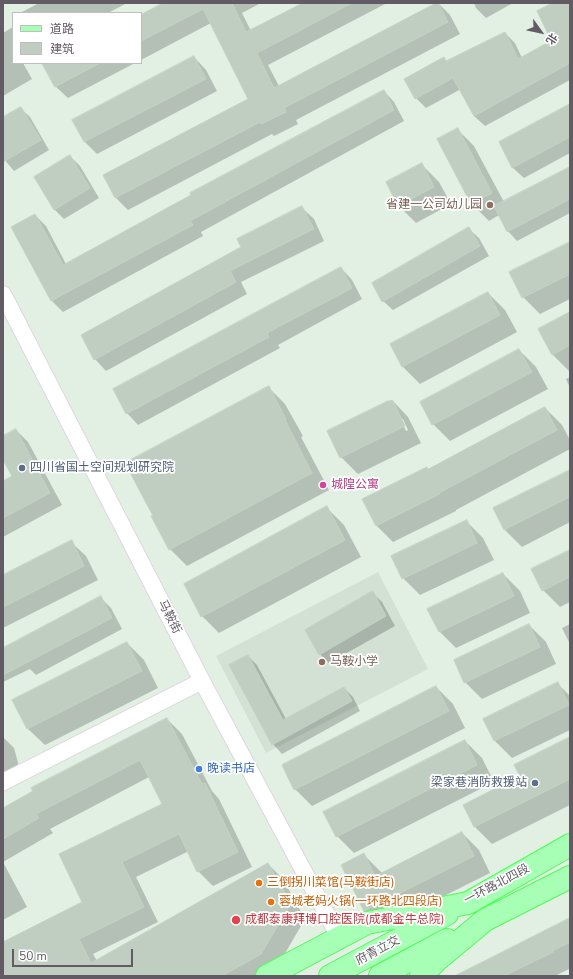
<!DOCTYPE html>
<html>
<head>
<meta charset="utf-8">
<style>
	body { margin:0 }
	#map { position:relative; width:573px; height:979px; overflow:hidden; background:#e2efe3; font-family:"Nunito Sans","Noto Sans SC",sans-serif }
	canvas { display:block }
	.frame { position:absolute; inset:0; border:4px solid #635b64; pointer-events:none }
	.legend { position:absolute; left:12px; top:12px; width:130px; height:52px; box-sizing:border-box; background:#fff; border:1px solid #c1bdc1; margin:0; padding:5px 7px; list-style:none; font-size:12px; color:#635b64 }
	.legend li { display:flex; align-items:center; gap:8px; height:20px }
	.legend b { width:20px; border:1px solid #c1bdc1 }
	.north { position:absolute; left:521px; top:12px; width:40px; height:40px; -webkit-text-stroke:3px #fff; paint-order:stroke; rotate:123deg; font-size:11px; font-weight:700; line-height:16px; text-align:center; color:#635b64 }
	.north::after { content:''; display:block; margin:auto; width:14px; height:18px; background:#635b64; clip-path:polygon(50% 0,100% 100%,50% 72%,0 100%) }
	.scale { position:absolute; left:12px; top:949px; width:121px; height:18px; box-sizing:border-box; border:2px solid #635b64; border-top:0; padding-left:5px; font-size:12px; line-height:14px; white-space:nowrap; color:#635b64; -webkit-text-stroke:3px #fff; paint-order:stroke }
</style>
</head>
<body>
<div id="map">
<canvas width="573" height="979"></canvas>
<div class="frame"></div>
<ul class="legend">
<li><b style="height:5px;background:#a7ffb5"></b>道路</li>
<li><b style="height:11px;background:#c0cdc1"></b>建筑</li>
</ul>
<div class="north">北</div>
<div class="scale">50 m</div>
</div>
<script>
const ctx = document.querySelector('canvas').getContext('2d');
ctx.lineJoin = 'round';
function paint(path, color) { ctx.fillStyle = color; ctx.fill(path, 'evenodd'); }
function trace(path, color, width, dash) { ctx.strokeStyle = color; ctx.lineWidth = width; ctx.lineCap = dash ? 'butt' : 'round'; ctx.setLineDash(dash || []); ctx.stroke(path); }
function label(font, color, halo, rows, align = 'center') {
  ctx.font = font + ' "Nunito Sans","Noto Sans SC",sans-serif'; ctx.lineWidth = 3.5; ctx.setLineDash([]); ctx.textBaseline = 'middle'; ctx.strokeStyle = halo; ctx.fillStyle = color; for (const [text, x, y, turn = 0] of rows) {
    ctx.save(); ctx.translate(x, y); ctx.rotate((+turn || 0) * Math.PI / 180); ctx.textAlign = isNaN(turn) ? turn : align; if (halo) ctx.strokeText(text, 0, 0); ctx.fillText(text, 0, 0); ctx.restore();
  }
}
paint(new Path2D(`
	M378 572 428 669 266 753 216 656Z`), '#d3e1d4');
paint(new Path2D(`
	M39 3H127L108 13H20Z
	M165 3H261L242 13 251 31 305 3H387L268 65 279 86 438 3 450 15 460 34 296 120 298 124 274 136 272 134 128 210 116 198 250 99 211 23 141 60V16Z
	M474 3H513L486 18 476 8Z
	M555 3H570V80L485 126 474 116 461 89 426 108 416 98 443 58 447 62 505 33 515 43 522 58 553 40Z
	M13 27V63H23L32 79 3 96V33Z
	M194 57 206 70 217 91 97 154 85 142 73 120Z
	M51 63H135L68 98 55 86Z
	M384 91 394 102 404 121 201 232 203 236 63 312 52 301 12 227 35 215 46 226 66 264Z
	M570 105V153L524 178 513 168 500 143Z
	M20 108 30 117 49 150 14 171 3 158V118Z
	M457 129 474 146 504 202 570 168V213L517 241 508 231 499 215 489 221 472 204 438 140Z
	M70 156 80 166 99 198 64 219 55 210 35 177Z
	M422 165 439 182 451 204 416 223 399 206 387 183Z
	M302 208 314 219 324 241 241 282 247 294 106 371 95 359 242 248Z
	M469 229 479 238 489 256 393 310 383 301Z
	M570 243V299L540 314 523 297Z
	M341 268 352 280 362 299 278 345 280 348 138 425 127 413Z
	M488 293 505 310 517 332 420 384 403 367 391 345Z
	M570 313V371H569L552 354Z
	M519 350 536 367 548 389 450 441 433 424Z
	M570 377V388L566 379Z
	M268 387 285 404 303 436 301 437 329 490 187 566 170 549Z
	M392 400 408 417 421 443 358 474 341 457 329 432ZM400 419H403L408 430 406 431Z
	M545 408 562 425 570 440V449L456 510V511L393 542 376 525 428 470Z
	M16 430 28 442 62 505 3 537V482L13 477 3 457V437Z
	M570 471V522L522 547 505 530Z
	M327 508 344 525 361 557 219 633 202 616Z
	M466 521 483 538 494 560 420 595 403 578Z
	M71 542 86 556 98 580 3 628V576Z
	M570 551V602L560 607 543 590Z
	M503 574 520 591 530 613 456 648 439 631Z
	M372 592 382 602 395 626 329 663 320 654Z
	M100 597 111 608 122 629 36 675 30 669 3 682V649Z
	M570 624V644L562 628Z
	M529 625 546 642 556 664 482 699 465 682 455 661Z
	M127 643 144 660 158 688 45 745 28 729Z
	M248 656 257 665 286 719 344 688 353 697 360 711 282 754 273 744Z
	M558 684 570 696V730L512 758 495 741 484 719Z
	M436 687 453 704 465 728 312 806 295 789Z
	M167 719 182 734 212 791 219 799 252 867 213 886 198 871 189 851 136 877 158 922 93 954 97 961 268 864 283 879 305 919 276 969 263 976H3V943L84 902 164 804 149 777 50 829 53 833 3 862V809Z
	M3 737 14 748 20 770 3 775Z
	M570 738V805L492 844 475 827 464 805 521 777Z
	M465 741 482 758 494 782 354 853 337 836Z
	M462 833 479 850 490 873 382 927 365 910 364 855 382 873Z
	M3 862 27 907 3 920Z
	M570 919 569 969 555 976H457Z`), '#0003');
const building = new Path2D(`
	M163 3H232L246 32 303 3H352L257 53 274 88 436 3H438L448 22 284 108 286 112 261 124 260 122 115 198 103 175 248 99 203 9 141 41V15Z
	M553 3H570V63L474 116 453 78 415 99 404 79 444 57 446 61 505 32 518 59 547 43V42L551 40 537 11Z
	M194 56 206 79 84 142 72 120Z
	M42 63H100L55 87Z
	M384 90 394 110 190 221 193 225 51 301 11 227 35 214 63 265 191 195 190 193Z
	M570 104V137L512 168 499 142Z
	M21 107 41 140 3 162V117Z
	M458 128 492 193 471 204 437 139Z
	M70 155 90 188 54 210 34 177Z
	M422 163 434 187 398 206 386 182Z
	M570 167V199L507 232 494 206Z
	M302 206 314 229 230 271 236 282 94 360 81 335 241 247 237 239Z
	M469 227 480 246 382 302 372 283Z
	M570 242V274L522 298 509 272Z
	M341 267 352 288 267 333 269 337 126 414 113 389Z
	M488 292 500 315 402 367 390 344Z
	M570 312V345L552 355 538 329Z
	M519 349 532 372 432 425 420 402Z
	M269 386 286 419 285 420 312 473 169 550 151 516H153L125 463Z
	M388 401H393L405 426 340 458 327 431Z
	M545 407 557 430 439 493 440 494 376 526 362 499 427 467 428 469Z
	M16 429 50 493 3 518V481L12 476 3 460V436Z
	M570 470V497L504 530 493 508Z
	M327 506 345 540 201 617 184 584Z
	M467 520 477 543 402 579 391 556Z
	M72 540 84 566 3 607V575Z
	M570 550V577L542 591 531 569Z
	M503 573 514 596 439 632 427 609Z
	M373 591 386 616 319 655 305 630Z
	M101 596 112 618 3 675V648Z
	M529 624 540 647 464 683 454 660Z
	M127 642 142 671 27 729 12 700Z
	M248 655 283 720 344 687 352 701 272 745 229 665Z
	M558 682 569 705 494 741 483 719Z
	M436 686 449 711 294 790 282 765Z
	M167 718 202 784 205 783 238 852 197 872 179 834 122 862 144 907 79 939 91 963 268 863 291 903 261 954 222 976H3V942L82 902 59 854 162 804 140 760 36 814 39 818 3 839V808L33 791 31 788Z
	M570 737V779L474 827 463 805 520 776 514 765Z
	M465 740 477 765 336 837 323 812Z
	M462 832 474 856 364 911 341 865 364 853 375 876Z
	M570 918V942L552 951 553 952 504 976H455Z`);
paint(building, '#c0cdc1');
trace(building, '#c0d4c0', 1);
const street = new Path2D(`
	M3 294 202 681 339 937
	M3 782 202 681`);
const primary = new Path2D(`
	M267 976 367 923 468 903 570 845
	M330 976 447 914
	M380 976 447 940
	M421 976 437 960 485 920 570 877`);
trace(street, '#ddd5dd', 18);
trace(primary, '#4efd54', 24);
trace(street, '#fff', 16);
trace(primary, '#a7ffb5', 22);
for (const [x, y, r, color] of [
	[490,205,4,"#8d6e63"],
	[22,468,4,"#5c6f8a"],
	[323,485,4,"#d1479c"],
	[322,662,4,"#8d6e63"],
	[199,769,4,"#3f7fe0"],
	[535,783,4,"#5c6f8a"],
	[259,883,4,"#e8710a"],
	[271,902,4,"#e8710a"],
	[236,920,5,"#e0444e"]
]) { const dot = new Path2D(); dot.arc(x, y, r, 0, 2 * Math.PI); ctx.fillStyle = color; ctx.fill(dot); trace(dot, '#fff', 1.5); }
label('12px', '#785e54', '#fff', [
	["省建一公司幼儿园",482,205],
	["马鞍小学",330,662,"left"]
], 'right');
label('12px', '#4e5e75', '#fff', [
	["四川省国土空间规划研究院",30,468],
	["梁家巷消防救援站",527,783,"right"]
], 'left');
label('12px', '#b23c85', '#fff', [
	["城隍公寓",331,485]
], 'left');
label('12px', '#635b64', '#fff', [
	["马鞍街",169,617,63],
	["一环路北四段",497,885,-28],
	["府青立交",378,951,-28]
]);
label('12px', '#366cbe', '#fff', [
	["晚读书店",207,769]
], 'left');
label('12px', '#c56008', '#fff', [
	["三倒拐川菜馆(马鞍街店)",267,883],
	["蓉城老妈火锅(一环路北四段店)",279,902]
], 'left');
label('12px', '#be3a42', '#fff', [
	["成都泰康拜博口腔医院(成都金牛总院)",245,920]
], 'left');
</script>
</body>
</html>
